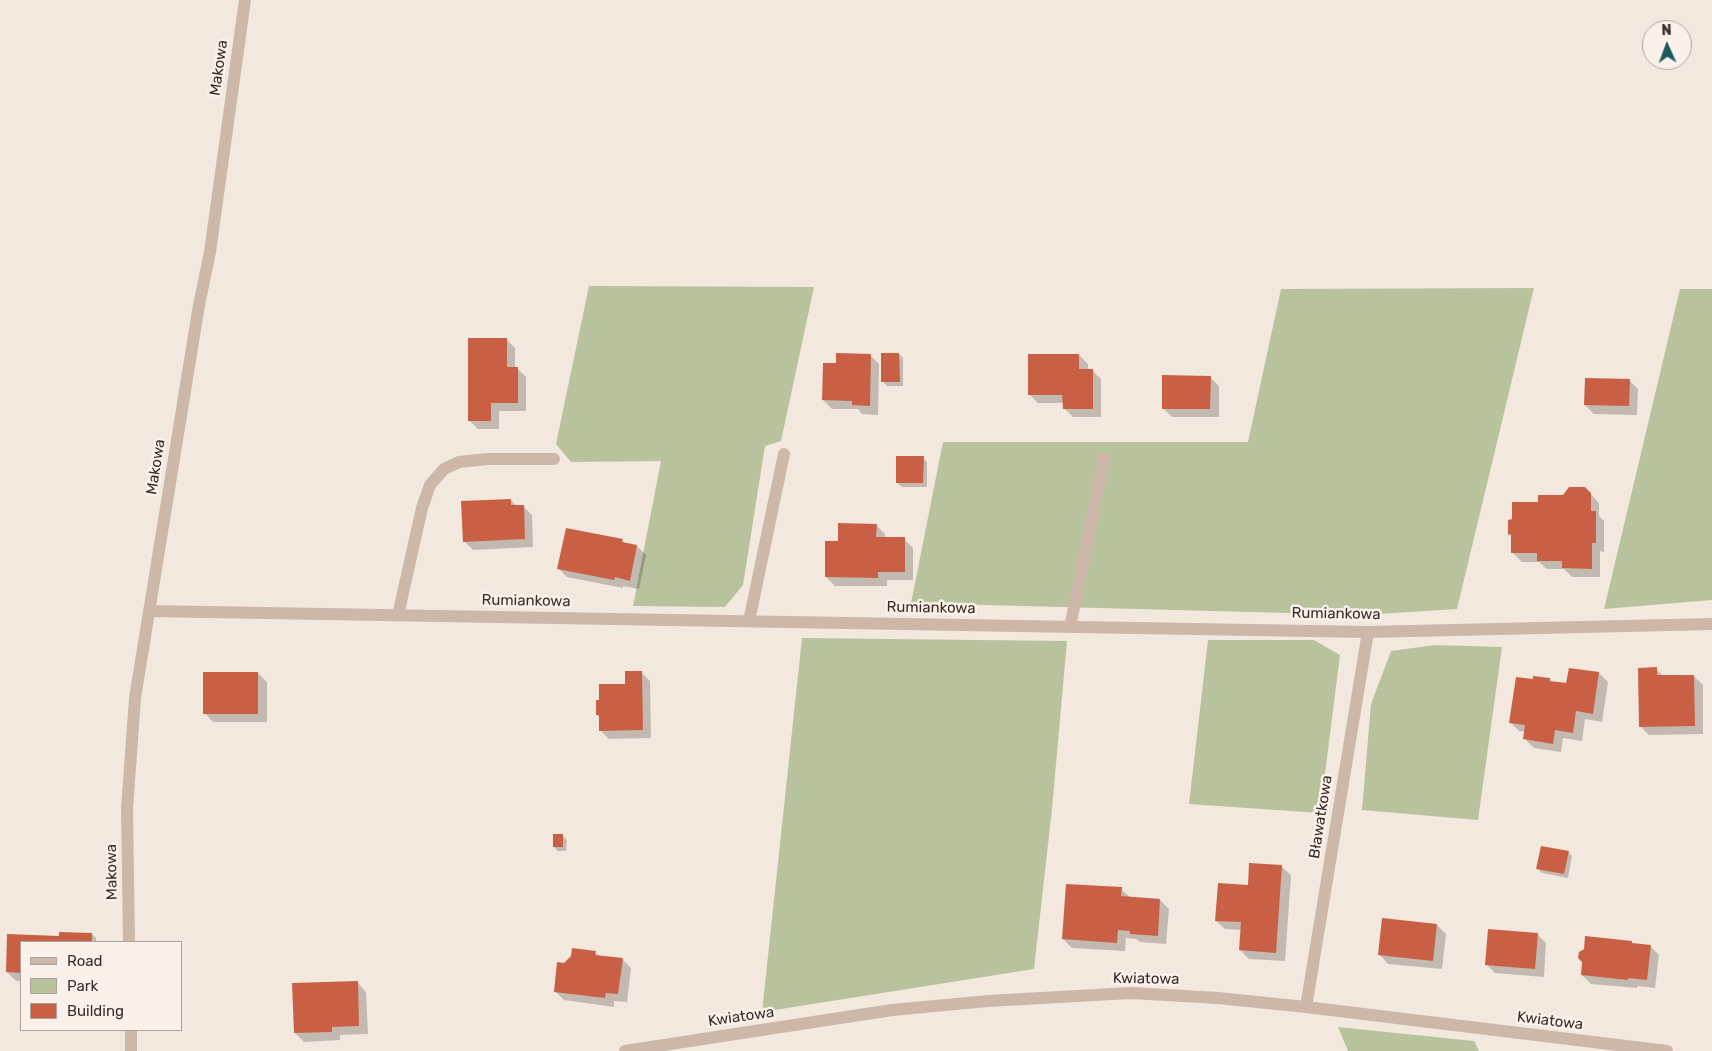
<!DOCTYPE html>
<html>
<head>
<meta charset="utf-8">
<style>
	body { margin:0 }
	#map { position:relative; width:1712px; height:1051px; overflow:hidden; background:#f3e8dd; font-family:Rubik,sans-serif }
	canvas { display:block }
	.legend { position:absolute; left:20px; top:941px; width:162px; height:90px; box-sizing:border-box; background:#faf2ea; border:1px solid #ada39d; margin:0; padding:6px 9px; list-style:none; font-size:15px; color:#392d29 }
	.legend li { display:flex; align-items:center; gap:10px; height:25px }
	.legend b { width:25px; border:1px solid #ada39d }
	.north { position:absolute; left:1642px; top:20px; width:50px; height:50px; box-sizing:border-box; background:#faf2ea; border:1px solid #ada39d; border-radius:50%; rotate:358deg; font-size:14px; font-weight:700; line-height:20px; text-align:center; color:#392d29 }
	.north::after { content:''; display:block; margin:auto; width:18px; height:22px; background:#1d5a5c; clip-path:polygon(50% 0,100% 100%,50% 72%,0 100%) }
</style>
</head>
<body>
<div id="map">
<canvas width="1712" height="1051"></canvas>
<ul class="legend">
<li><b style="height:6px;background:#ccb7a9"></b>Road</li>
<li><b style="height:14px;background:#b8c39d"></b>Park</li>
<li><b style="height:14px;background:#c96045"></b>Building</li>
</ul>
<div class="north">N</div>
</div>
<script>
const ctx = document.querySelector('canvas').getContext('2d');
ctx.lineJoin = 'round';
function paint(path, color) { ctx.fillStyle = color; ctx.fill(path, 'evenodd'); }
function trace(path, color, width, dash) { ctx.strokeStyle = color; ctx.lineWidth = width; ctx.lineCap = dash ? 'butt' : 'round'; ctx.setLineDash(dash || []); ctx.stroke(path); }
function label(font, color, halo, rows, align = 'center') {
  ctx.font = font + ' Rubik,sans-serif'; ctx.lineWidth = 5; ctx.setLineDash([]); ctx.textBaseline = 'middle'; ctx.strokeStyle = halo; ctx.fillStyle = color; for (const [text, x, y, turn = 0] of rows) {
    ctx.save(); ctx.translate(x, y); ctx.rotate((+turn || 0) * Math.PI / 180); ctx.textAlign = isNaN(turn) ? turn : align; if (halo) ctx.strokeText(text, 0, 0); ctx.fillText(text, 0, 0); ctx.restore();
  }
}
paint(new Path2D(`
	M589 286 814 287 781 441 765 446 743 585 725 607 633 606 661 461 571 462 556 444Z
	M1534 288 1457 609 1362 615 911 603 943 442H1248L1281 289Z
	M1680 289H1712V600L1604 609Z
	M802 638 1067 641 1052 809 1034 969 762 1012Z
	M1208 640H1314L1340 655 1320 813 1189 804Z
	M1435 645 1502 647 1478 820 1362 810 1371 704 1391 651Z
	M1338 1027 1474 1041 1479 1051H1348Z`), '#b8c39d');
paint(new Path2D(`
	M506 339 515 348V368H517L526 377V411H499V429H478L469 420Z
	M899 354 903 358V386H887L883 382Z
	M870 355 879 364 878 415 862 414 858 409H832L823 400 837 364Z
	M1079 355 1088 364V370H1092L1101 379V417H1073L1064 408V403H1038L1030 395Z
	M1210 377 1219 386V417H1172L1163 408Z
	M1629 380 1638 389 1637 415 1594 414 1585 405Z
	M923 458 927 462V487H902L897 483Z
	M1585 488 1599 503V516L1604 521V552L1600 551V577H1572L1564 569H1547L1539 562H1522L1513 553V538L1509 534 1539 503Z
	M510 500 517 506H523L532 515 533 547 473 550 464 541Z
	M876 525 885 534V538L904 539 913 548V580H887V586H835L826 577 839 542Z
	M622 540 626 544 637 546 646 555 639 589 623 586V588L567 577 558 568Z
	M1656 669 1664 677 1694 676 1703 685V734L1649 735 1640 726Z
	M641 672 650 681 651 738 609 739 600 730V718L597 715Z
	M258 673 267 682V722H213L205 713Z
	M1599 673 1608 682 1602 722 1585 719 1582 741 1563 738 1561 752 1534 748 1525 739 1526 732 1519 731 1510 722 1534 681 1549 679 1552 683 1567 685Z
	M563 836 567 840 566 851H558L554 847Z
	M1568 852 1572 856 1568 878 1542 873 1538 869Z
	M1282 867 1291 875 1285 961 1249 959 1240 950 1242 930 1225 929 1216 921 1249 886Z
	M1121 889 1131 898 1160 900 1169 909 1166 944 1140 942 1136 939 1126 938 1125 951 1072 948 1063 939Z
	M1437 925 1446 934 1442 969 1388 964 1380 955Z
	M92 934 96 938V942H21V981H16L7 972 8 935 58 937Z
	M1537 934 1546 943 1544 977 1495 973 1486 964Z
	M1631 942 1634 944 1650 946 1659 955 1655 988 1637 986V988L1591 984 1582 975 1585 950Z
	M595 952 600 957 622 959 631 968 627 1002 614 1001V1007L564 1000 555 991Z
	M358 983 366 992 368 1034 340 1035V1040L304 1042 295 1033Z`), '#0003');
paint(new Path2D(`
	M468 338H507V367H518V403H491V421H468Z
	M836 353 871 354 870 406 852 405V401L822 400 823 363H836Z
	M881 353H899L900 382H881Z
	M1028 354H1079V369H1093V409H1063L1062 395H1028Z
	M1162 375 1211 376 1210 409H1162Z
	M1585 378 1630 379 1629 406 1584 405Z
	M896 456H924L923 483H896Z
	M1569 487H1585L1591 493V511H1596V543H1592V569L1562 568V561H1537V553H1511V534L1508 535V520L1512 519V502H1538V495H1563Z
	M511 499V505H524L525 539 463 542 461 501Z
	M838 523 877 524 876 537H905V572H878V578L825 577V541H838Z
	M566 528 623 539 622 542 637 545 630 581 615 577 614 580 557 569Z
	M1657 667V675H1694L1695 726 1639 727 1638 668Z
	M1569 668 1599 672 1593 714 1576 711 1573 733 1555 730 1553 744 1523 739 1525 725 1509 723 1516 677 1533 679V676L1550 678V681L1566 683Z
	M625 671H642L643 730 599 731V715H596V700H599V684H625Z
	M203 672H258V714H203Z
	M553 834H563V847H553Z
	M1541 846 1569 851 1564 874 1536 869Z
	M1249 863 1282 865 1276 953 1239 950 1241 922 1215 921 1218 883 1248 885Z
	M1066 884 1122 887 1121 896 1160 899 1158 936 1130 934V931L1118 930 1117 943 1062 939Z
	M1382 918 1437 924 1433 961 1378 955Z
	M1488 929 1538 933 1535 969 1485 965Z
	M59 932 92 933V942H21V973L6 972 7 934 59 936Z
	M1585 936 1632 941V943L1651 945 1647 980 1628 978V980L1581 975 1582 962 1578 958 1579 952 1584 949Z
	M572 948 596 951 595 955 623 958 618 994 606 993 605 998 554 992 557 962 564 963 571 956Z
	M358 981 359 1026 332 1027V1032L294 1033 292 983Z`), '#c96045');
trace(new Path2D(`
	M398 615 422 508 430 485 444 469 459 462 487 459H554
	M749 621 784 454
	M1070 627 1104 458`), '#ccb7a9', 12);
trace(new Path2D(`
	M149 611 1368 632 1712 624
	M129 942 127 809 135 698 199 305 210 252 245 0
	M1306 1007 1368 632
	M131 1030V1051
	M625 1051 892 1010 988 1001 1131 993 1218 998 1306 1007 1667 1051`), '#ccb7a9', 12);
label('15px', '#392d29', '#faf2ea', [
	["Makowa",219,68,-82],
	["Makowa",156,467,-81],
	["Rumiankowa",526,601,1],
	["Rumiankowa",931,608,1],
	["Rumiankowa",1336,614,1],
	["Bławatkowa",1321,817,-81],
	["Makowa",112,872,-91],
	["Kwiatowa",1146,979,1],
	["Kwiatowa",741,1017,-8],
	["Kwiatowa",1550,1021,7]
]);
</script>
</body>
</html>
